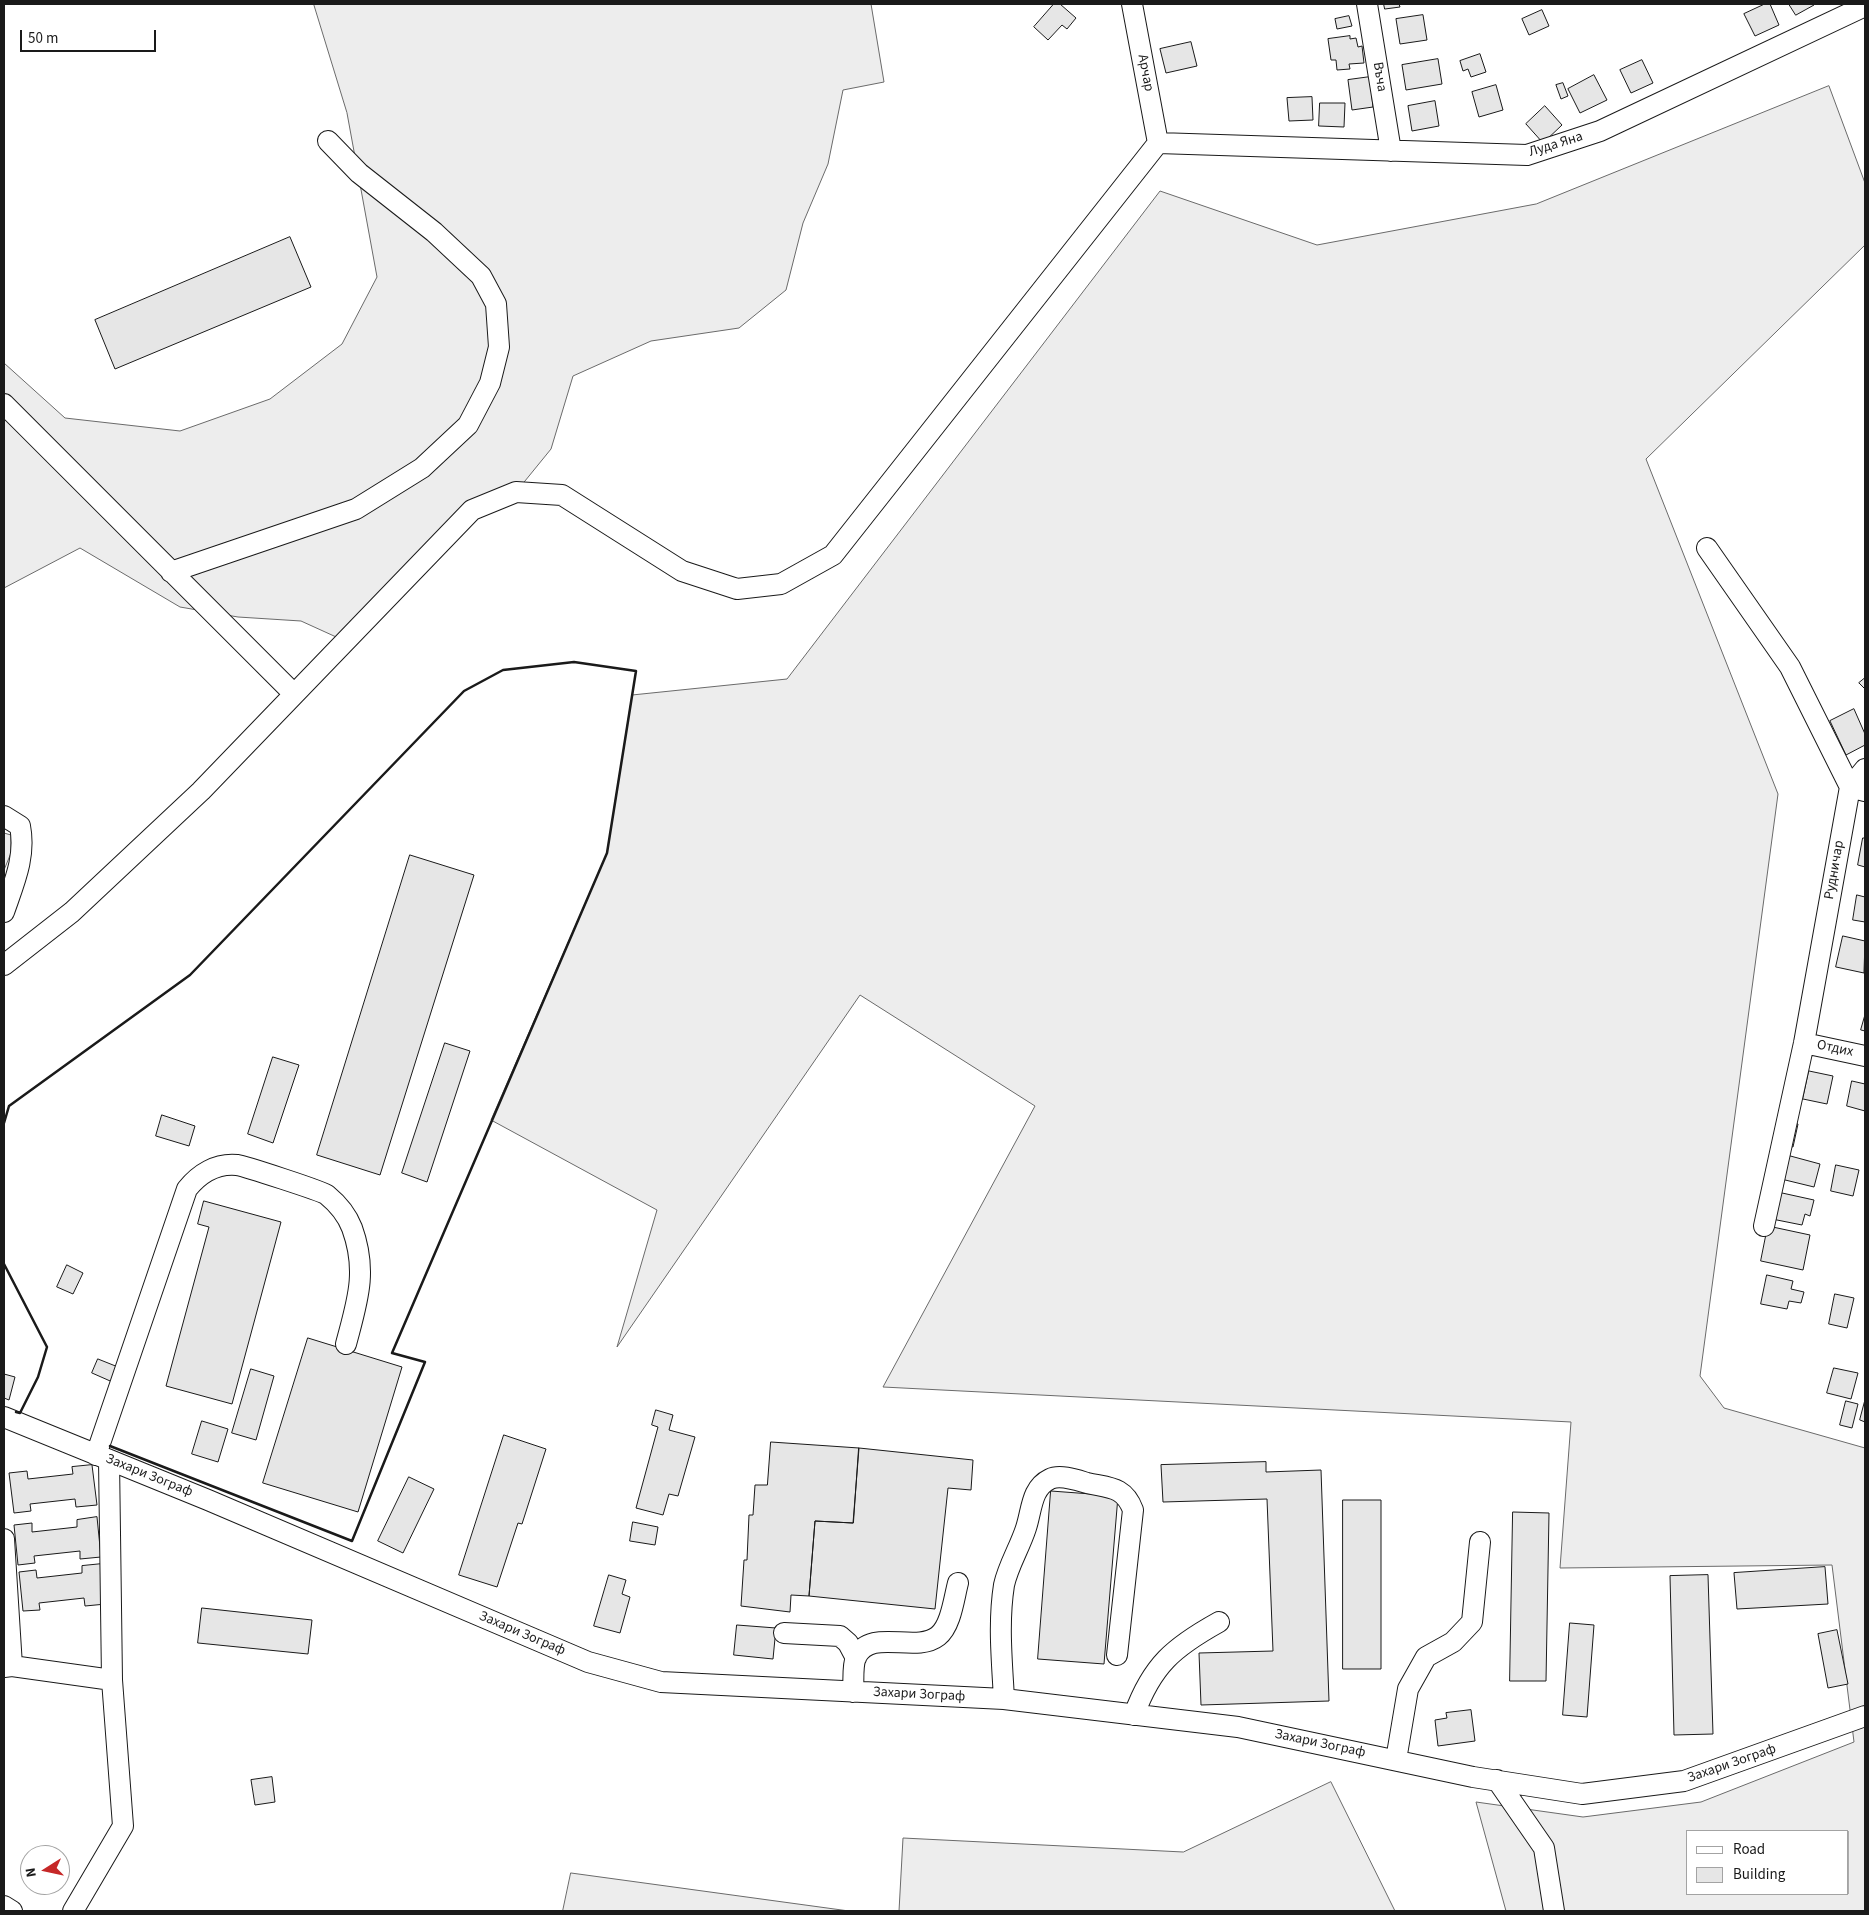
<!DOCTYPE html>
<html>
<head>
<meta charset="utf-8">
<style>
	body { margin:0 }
	#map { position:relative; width:1869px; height:1915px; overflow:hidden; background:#fff; font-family:"Source Sans 3",sans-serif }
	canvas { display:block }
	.frame { position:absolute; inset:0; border:5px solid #1a1a1a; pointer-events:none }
	.legend { position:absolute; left:1686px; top:1830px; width:162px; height:65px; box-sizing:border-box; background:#fff; border:1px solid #a3a3a3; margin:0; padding:6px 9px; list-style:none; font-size:15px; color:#1a1a1a }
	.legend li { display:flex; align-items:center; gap:10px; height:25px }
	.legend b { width:25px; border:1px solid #a3a3a3 }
	.north { position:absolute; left:20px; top:1845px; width:50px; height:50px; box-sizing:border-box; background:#fff; border:1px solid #a3a3a3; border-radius:50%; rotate:260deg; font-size:14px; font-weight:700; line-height:20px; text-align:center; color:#1a1a1a }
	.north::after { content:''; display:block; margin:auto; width:18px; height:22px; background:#c62828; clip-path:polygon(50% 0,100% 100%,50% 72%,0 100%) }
	.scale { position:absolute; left:20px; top:30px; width:136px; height:22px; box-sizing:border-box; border:2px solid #1a1a1a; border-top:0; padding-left:6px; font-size:15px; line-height:18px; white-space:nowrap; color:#1a1a1a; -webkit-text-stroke:4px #fff; paint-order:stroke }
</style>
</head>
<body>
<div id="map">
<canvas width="1869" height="1915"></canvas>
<div class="frame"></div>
<ul class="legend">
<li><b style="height:6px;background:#fff"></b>Road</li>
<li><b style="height:14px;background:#e6e6e6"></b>Building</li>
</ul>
<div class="north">N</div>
<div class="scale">50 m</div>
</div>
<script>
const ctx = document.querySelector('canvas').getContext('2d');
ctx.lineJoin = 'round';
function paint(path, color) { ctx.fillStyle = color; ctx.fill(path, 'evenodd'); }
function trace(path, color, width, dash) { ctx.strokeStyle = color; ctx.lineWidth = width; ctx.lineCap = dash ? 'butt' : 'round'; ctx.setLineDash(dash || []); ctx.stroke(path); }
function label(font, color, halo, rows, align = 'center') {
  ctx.font = font + ' "Source Sans 3",sans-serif'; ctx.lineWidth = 4; ctx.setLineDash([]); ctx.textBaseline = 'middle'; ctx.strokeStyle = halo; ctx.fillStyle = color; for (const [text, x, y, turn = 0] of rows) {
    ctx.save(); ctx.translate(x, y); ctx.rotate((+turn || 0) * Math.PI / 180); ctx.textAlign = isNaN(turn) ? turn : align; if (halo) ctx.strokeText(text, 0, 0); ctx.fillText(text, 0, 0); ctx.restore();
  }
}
const built = new Path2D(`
	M314 4H871L884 82 843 90 828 164 803 223 786 290 739 328 651 341 573 376 551 449 516 492 472 510 345 641 301 621 238 617 180 607 80 548 4 588V363L65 418 180 431 270 399 342 344 377 277 347 113Z
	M1829 86 1865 183V245L1646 459 1778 794 1700 1376 1724 1408 1865 1448V1911H1506L1476 1802 1583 1817 1701 1802 1854 1742 1832 1565 1560 1568 1571 1422 883 1387 1035 1106 860 995 617 1347 657 1210 491 1120 607 853 632 695 787 679 1160 191 1317 245 1536 204ZM1688 1831H1848V1894H1688Z
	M4 833 11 835V853L4 870Z
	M1331 1782 1395 1911H899L903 1838 1183 1852Z
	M571 1873 849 1911H563Z`);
paint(built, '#ededed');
trace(built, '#6a6a6a', 1);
const building = new Path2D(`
	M1054 4H1060L1076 18 1067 29 1062 25 1048 40 1034 27Z
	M1384 4H1399L1400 7 1385 9Z
	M1765 4H1770L1779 25 1755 36 1744 14Z
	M1789 4H1813L1814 5 1796 15Z
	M1542 10 1549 26 1529 35 1522 19Z
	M1423 15 1427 40 1400 44 1396 19Z
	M1349 16 1352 26 1337 29 1335 19Z
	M1350 36V39L1356 38 1358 47 1362 46 1364 63 1349 64 1350 69 1337 70 1336 60H1331L1328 39Z
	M1191 42 1197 66 1166 73 1160 49Z
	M1480 54 1486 72 1471 77 1468 69 1463 71 1460 61Z
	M1438 59 1442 84 1406 90 1402 65Z
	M1642 60 1653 83 1631 93 1620 70Z
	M1594 75 1607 100 1580 113 1568 89Z
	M1370 77 1373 107 1352 110 1348 80Z
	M1563 83 1568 96 1561 99 1556 85Z
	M1496 85 1503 110 1479 117 1472 92Z
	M1312 97 1313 120 1289 121 1287 98Z
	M1435 101 1439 126 1412 131 1408 106Z
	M1320 103H1345L1344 127 1319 126Z
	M1545 106 1562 125 1543 143 1526 124Z
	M290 237 311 287 115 369 95 320Z
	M1865 678V689L1859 683Z
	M1854 709 1865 734V745L1846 755 1830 721Z
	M1863 838H1865V867L1858 865Z
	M410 855 474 875 380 1175 317 1155Z
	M1857 895 1865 897V922L1853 920Z
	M1843 936 1865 941 1864 973 1836 967Z
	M1865 1015V1031L1861 1030Z
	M445 1043 470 1051 427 1182 402 1173Z
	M273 1057 299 1065 273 1143 248 1134Z
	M1809 1071 1833 1076 1827 1104 1803 1099Z
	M1852 1081 1865 1084V1111L1847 1106Z
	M162 1115 195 1126 189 1146 156 1136Z
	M1791 1122 1798 1124 1793 1147 1786 1145Z
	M1783 1154 1820 1164 1814 1187 1777 1178Z
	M1836 1165 1859 1170 1853 1196 1831 1191Z
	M1773 1191 1814 1200 1810 1216 1805 1214 1802 1225 1767 1218Z
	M204 1201 281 1222 232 1404 166 1386 209 1227 198 1224Z
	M1768 1226 1810 1235 1803 1270 1761 1261Z
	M67 1265 83 1273 73 1294 57 1287Z
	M1767 1275 1793 1281 1791 1289 1804 1292 1801 1303 1789 1301 1787 1309 1761 1304Z
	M1835 1294 1854 1298 1847 1328 1829 1324Z
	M308 1338 402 1367 358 1512 263 1483Z
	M98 1359 123 1369 117 1384 92 1373Z
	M1834 1368 1858 1373 1851 1399 1827 1393Z
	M251 1369 274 1376 256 1440 232 1433Z
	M4 1374 15 1377 9 1400 4 1398Z
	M1865 1400V1422L1860 1420Z
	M1846 1401 1858 1404 1852 1428 1840 1425Z
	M656 1410 673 1415 669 1430 695 1437 678 1496 669 1494 663 1515 636 1508 658 1427 652 1425Z
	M202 1421 228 1429 218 1462 192 1454Z
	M504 1435 546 1449 522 1524 518 1523 497 1587 459 1575Z
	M771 1442 859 1448 853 1523 815 1521 809 1596 791 1595 790 1612 741 1606 744 1560H747L749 1515H753L755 1485H767Z
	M859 1448 973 1460 971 1490 948 1488 935 1609 809 1596 815 1521 853 1523Z
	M1266 1462V1472L1321 1470 1329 1701 1201 1705 1199 1653 1273 1651 1267 1499 1163 1502 1161 1465Z
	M92 1465 97 1505 76 1507 75 1499 30 1504 31 1511 14 1513 9 1473 27 1471 28 1479 73 1474 72 1467Z
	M409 1477 434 1489 403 1553 378 1541Z
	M1051 1491 1118 1496 1104 1664 1038 1659Z
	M1343 1500H1381V1669H1343Z
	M1513 1512 1549 1513 1546 1681H1510Z
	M97 1517 101 1557 80 1559V1551L34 1556 35 1563 18 1565 14 1525 32 1523V1532L77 1527V1520Z
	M633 1522 658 1527 655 1545 630 1541Z
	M102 1564 106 1604 85 1606 84 1598 39 1603 40 1610 23 1611 19 1572 36 1570 37 1578 82 1573V1566Z
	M1825 1567 1828 1604 1737 1609 1734 1573Z
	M609 1575 626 1580 622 1594 630 1597 620 1633 594 1626Z
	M1708 1575 1713 1734 1674 1735 1670 1576Z
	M202 1608 312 1620 308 1654 198 1643Z
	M1570 1623 1594 1625 1587 1717 1563 1715Z
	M737 1625 776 1628 773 1659 734 1655Z
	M1837 1630 1848 1684 1828 1688 1818 1634Z
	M1471 1710 1475 1741 1438 1746 1435 1720 1447 1718 1446 1713Z
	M272 1777 275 1802 255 1805 251 1780Z`);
paint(building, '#e6e6e6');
trace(building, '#1a1a1a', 1);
const minor = new Path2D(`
	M1132 4 1158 143
	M1367 4 1391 151
	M1158 143 1527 155 1600 131 1865 6
	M4 404 294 694
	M1707 548 1790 667 1850 787 1804 1043 1764 1226
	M171 572 356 509 422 468 468 425 490 383 499 347 496 304 481 276 434 232 359 173 328 141
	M1865 769 1850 787 1865 791
	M4 816 20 826C26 857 14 883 4 912
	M4 965 72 912 201 791 472 510 516 492 562 495 682 571 737 589 781 584 833 555 1158 143
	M1804 1043 1865 1056
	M4 1417 208 1500 588 1662 661 1682 1004 1699 1238 1727 1473 1777 1582 1794 1684 1781 1865 1716
	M96 1455 187 1189C199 1174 216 1163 237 1165 244 1166 322 1191 327 1195 338 1204 347 1215 352 1228 368 1272 357 1302 346 1344
	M4 1539 12 1666
	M784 1633 840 1636 848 1643 856 1658
	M4 1667 12 1666 112 1680
	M853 1692C854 1682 852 1666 856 1657 871 1627 915 1654 938 1636 951 1626 954 1598 958 1583
	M1004 1699C1002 1661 998 1623 1004 1585 1008 1566 1020 1547 1026 1528 1032 1510 1031 1488 1050 1479 1060 1474 1077 1480 1087 1483 1109 1488 1124 1486 1133 1510L1117 1655
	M1134 1715C1152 1665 1174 1647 1219 1622
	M1396 1760 1408 1689 1426 1657 1453 1642 1472 1622 1480 1542
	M1497 1780 1544 1848 1554 1911
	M4 1906 12 1911
	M73 1911 123 1826 112 1680 109 1460`);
trace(minor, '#1a1a1a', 22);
trace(minor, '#fff', 20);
trace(new Path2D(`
	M4 1123 9 1106 190 975 464 691 503 670 574 662 636 671 607 853 392 1353 425 1362 352 1541 110 1446
	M4 1264 47 1347 38 1377 20 1413 16 1412`), '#1a1a1a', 2.5);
label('14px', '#1a1a1a', '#fff', [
	["Арчар",1145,73,79],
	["Въча",1379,77,81],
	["Луда Яна",1556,145,-17],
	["Рудничар",1835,870,-80],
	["Отдих",1835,1049,12],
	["Захари Зограф",149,1476,22],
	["Захари Зограф",522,1634,23],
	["Захари Зограф",919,1695,3],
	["Захари Зограф",1320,1744,12],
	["Захари Зограф",1732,1764,-19]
]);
</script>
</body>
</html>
